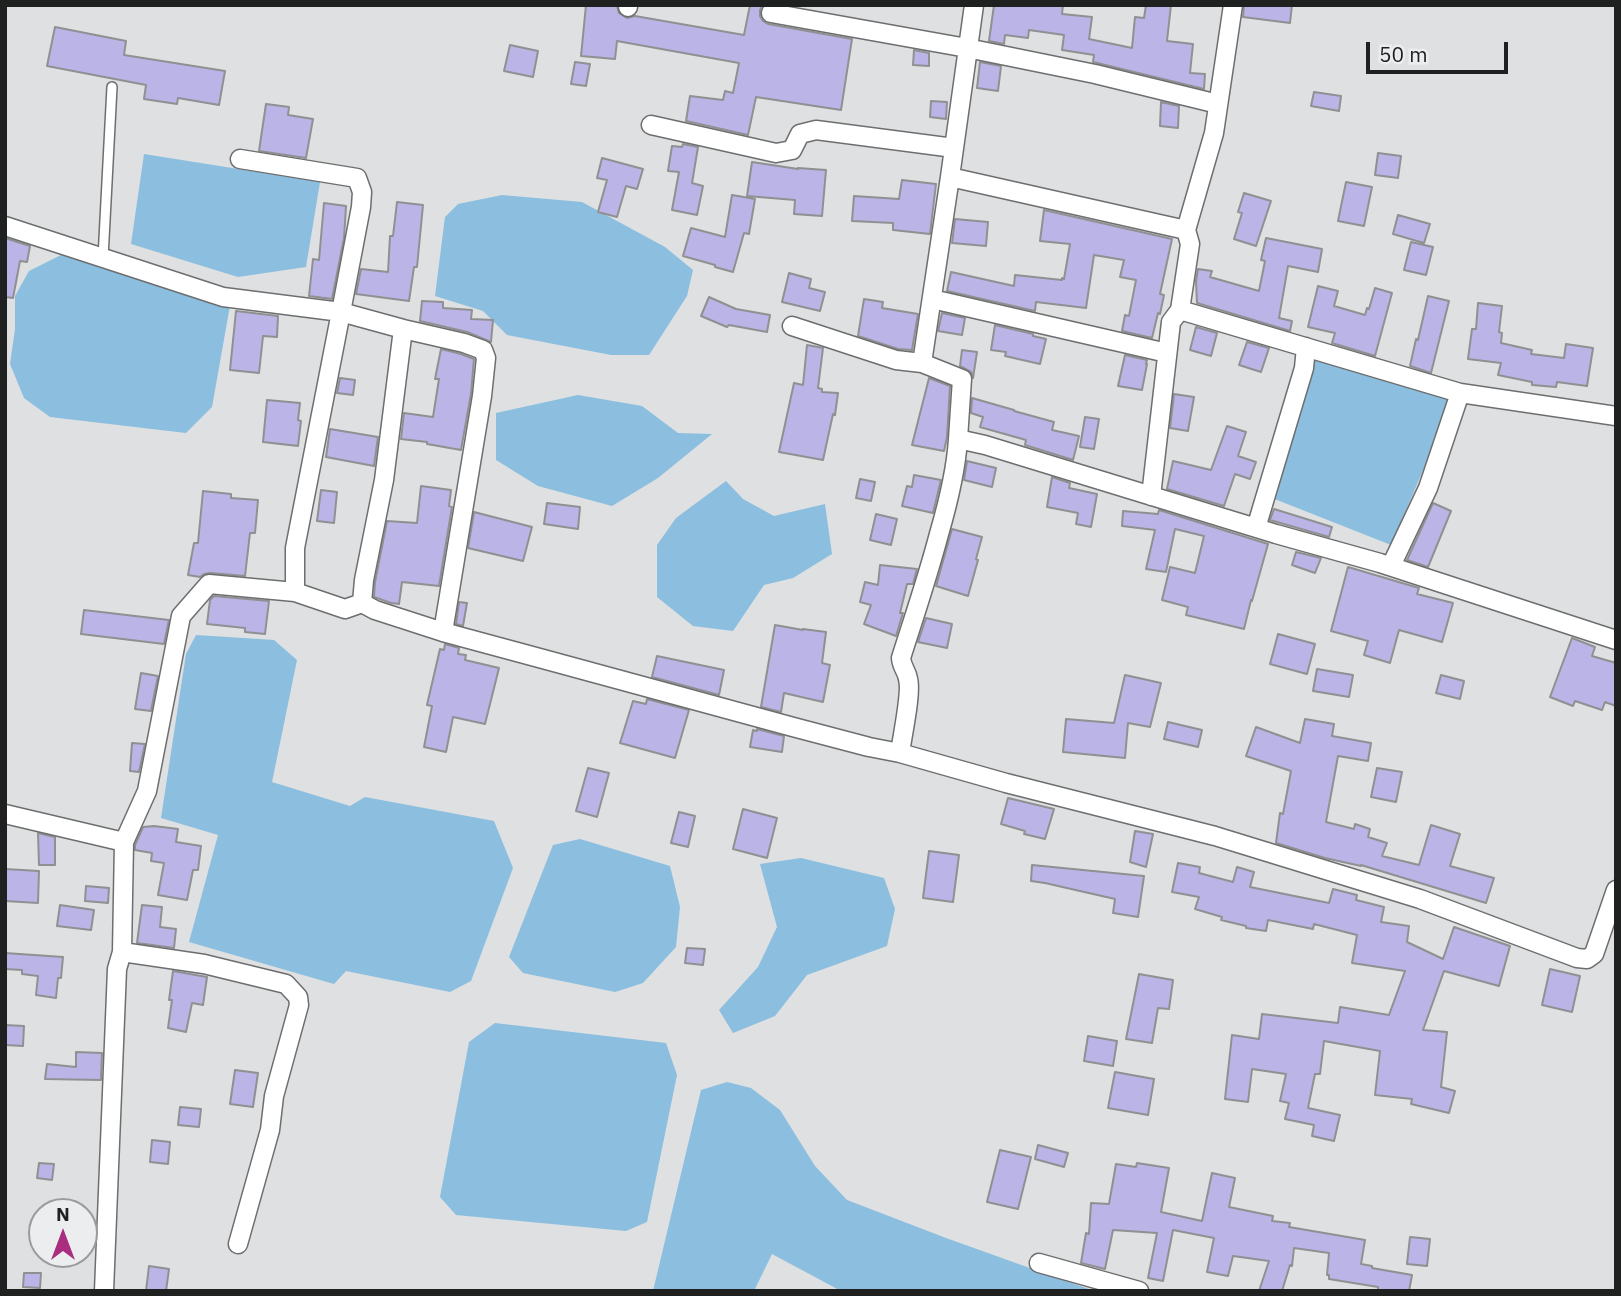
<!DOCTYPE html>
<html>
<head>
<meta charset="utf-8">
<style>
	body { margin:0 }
	#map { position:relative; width:1621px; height:1296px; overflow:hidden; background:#dee0e1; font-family:"IBM Plex Sans",sans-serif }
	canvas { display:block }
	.frame { position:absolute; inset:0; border:7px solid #1f2020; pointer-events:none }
	.north { position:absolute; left:28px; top:1198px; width:70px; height:70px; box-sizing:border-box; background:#ebedee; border:2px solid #999b9c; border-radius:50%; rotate:0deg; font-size:19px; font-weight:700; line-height:28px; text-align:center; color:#1f2020 }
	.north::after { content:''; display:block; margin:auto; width:24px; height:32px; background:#aa2e80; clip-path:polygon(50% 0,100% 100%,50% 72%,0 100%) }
	.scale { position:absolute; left:1366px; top:42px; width:142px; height:32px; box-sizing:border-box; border:4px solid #1f2020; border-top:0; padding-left:9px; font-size:21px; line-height:24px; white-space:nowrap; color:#1f2020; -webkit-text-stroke:5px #ebedee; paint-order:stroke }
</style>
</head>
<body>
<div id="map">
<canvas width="1621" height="1296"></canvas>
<div class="frame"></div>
<div class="north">N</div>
<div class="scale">50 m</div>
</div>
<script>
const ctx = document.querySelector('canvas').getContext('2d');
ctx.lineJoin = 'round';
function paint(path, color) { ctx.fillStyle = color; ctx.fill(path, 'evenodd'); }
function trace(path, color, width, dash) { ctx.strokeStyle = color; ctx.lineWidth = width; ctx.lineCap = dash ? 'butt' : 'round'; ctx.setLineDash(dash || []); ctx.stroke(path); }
paint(new Path2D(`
	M144 154 320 182 306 267 238 277 131 244Z
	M502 195 582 202 665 247 693 270 687 296 649 355H611L507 335 483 311 435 296 445 217 458 204Z
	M65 253 231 300 212 407 186 433 50 417 24 398 10 364 15 329V296L29 271Z
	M1310 348 1450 391 1451 405 1391 545 1267 496Z
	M578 395 642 406 678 433 712 434 658 478 612 506 538 486 496 460V413Z
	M726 481 743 499 774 516 825 504 832 554 793 578 764 585 733 631 693 626 657 597V545L676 518Z
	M196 635 274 640 297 660 272 782 350 806 365 797 494 821 513 868 471 981 450 992 346 971 334 984 189 942 218 835 161 818 186 654Z
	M580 839 670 866 680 907 676 947 643 983 615 992 523 973 509 957 553 845Z
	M801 858 884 878 895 909 887 946 807 975 775 1016 733 1033 719 1010 758 967 777 927 760 864Z
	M495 1023 666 1043 677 1075 647 1222 626 1231 456 1215 440 1197 469 1042Z
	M727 1082 751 1088 780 1110 815 1166 847 1200 946 1238 1094 1291H841L772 1254 754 1291H653L701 1090Z`), '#8bbedf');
const building = new Path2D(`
	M586 5 617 6 619 13 627 18 635 16 744 35 750 5H763L760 10V16L763 21 768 24 852 39 841 110 756 97 748 135 686 121 690 96 723 100 725 91 733 93 739 63 617 41 615 59 581 56Z
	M994 5H1063L1062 14 1092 17 1089 39 1132 48 1135 17 1144 18 1146 5H1171L1167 41 1193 44 1190 73 1205 74 1204 89 1093 62 1094 55 1062 50 1064 35 1029 30 1028 38 1005 35 1004 44 989 41Z
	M1244 5H1292L1290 23 1243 17Z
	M55 27 126 41 124 55 225 71 219 105 178 98 177 104 144 99 146 85 47 66Z
	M510 45 538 51 533 77 504 71Z
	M914 50 929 53V66L913 65Z
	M575 62 590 64 586 86 571 84Z
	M980 62 1001 66 998 91 977 88Z
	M1314 92 1341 96 1339 111 1311 106Z
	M931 101 947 102 946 119 930 117Z
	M1161 102 1179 106 1178 128 1160 126Z
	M266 104 289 107 288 115 313 119 306 158 259 151Z
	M683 144 698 147 692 183 703 186 697 215 672 210 679 172 668 171 672 146 682 147Z
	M1378 153 1401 156 1398 178 1375 175Z
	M602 158 643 169 637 189 626 186 617 217 598 212 607 180 597 178Z
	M752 162 798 169V168L826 170 822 216 794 214 795 200 747 196Z
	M902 180 936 184 930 234 893 230V223L852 221 854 196 899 199Z
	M1346 182 1372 187 1364 226 1338 221Z
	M1244 193 1271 201 1256 246 1234 239 1242 213 1238 212Z
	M732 195 755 199 749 234 744 233 733 272 715 267V265L683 256 691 228 725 237Z
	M397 202 423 205 417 267H414L409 301 356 294 361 269 388 272 390 236H393Z
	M324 203 346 206 344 238 332 299 309 296 313 259 319 260Z
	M1044 210 1172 239 1160 294 1164 295 1160 314 1158 313 1152 338 1122 331 1125 315 1129 316 1136 280 1120 277 1124 260 1094 255 1086 308 1036 302 1035 311 947 291 951 272 1014 286 1015 275 1062 280V278L1064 279 1070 244 1040 241Z
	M1398 215 1430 224 1424 243 1393 234Z
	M955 219 988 222 986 246 952 243Z
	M5 238 30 246 27 262 20 261 13 298 5 297Z
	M1266 238 1322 249 1318 272 1288 266 1279 318 1292 321 1290 331 1197 303 1196 281 1198 269 1212 271 1210 277 1259 291 1265 261 1261 260Z
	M1411 242 1433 247 1426 275 1404 270Z
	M789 273 811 279 809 288 825 292 820 311 782 302Z
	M1318 286 1338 291 1334 306 1365 315 1367 308 1369 309 1375 288 1392 293 1375 356 1332 343 1335 333 1308 327Z
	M1428 296 1449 301 1431 373 1410 366 1416 339 1418 340Z
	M709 297 736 309 770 315 767 332 729 325 727 327 701 316Z
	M864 299 883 302 882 308 918 314 912 350 898 349 858 336Z
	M422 301 443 302V308L472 310 471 319 493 320 491 342 467 332 420 321Z
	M1478 303 1502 306 1499 332 1502 333 1501 343 1532 350 1531 354 1564 358 1566 344 1593 348 1587 386 1557 382 1556 387 1532 385V382L1498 375 1501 363 1468 359 1472 329H1476Z
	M236 311 278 316 277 337 263 336 259 373 230 370Z
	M942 313 965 318 962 335 938 331Z
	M995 325 1033 334V336L1046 339 1040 364 1005 356 1006 352 991 350Z
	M1196 327 1217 333 1211 356 1190 350Z
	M1247 342 1269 348 1261 372 1239 365Z
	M807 345 823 348 818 388 822 389V392L838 393 835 415 833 414 823 460 779 452 794 383 803 385Z
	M441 349 461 354 474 359 471 394 461 450 427 444V442L401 439 404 413 433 417 439 379H435Z
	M962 350 977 352 973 378 971 372 960 366Z
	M1125 355 1147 360 1146 364H1147L1142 390 1118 386Z
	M340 378 355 380 353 395 337 393Z
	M929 378 950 386 947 437 944 451 912 445Z
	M1174 394 1194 397 1188 431 1170 428Z
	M972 398 1014 410V411L1054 422 1052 430 1079 436 1073 460 1025 445 1026 440 980 427 983 417 971 413Z
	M267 400 300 403 298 420 301 421 298 446 263 442Z
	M1085 417 1099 419 1094 449 1080 447Z
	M1227 426 1246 432 1238 456 1256 462 1250 479 1235 474 1224 506 1167 489 1173 461 1211 470Z
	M330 429 378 437 374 466 326 457Z
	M967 461 996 468 992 487 964 480Z
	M914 475 941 480 933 513 902 506 907 486 912 487Z
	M1052 477 1070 483 1069 488 1097 494 1091 527 1076 524 1078 513 1047 507Z
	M860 479 875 482 871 501 856 498Z
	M421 486 451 490 449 506 452 507 439 586 402 582 399 604 391 603 374 597 375 582 387 521 417 523Z
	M321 490 337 492 334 523 317 521Z
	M203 491 231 494V498L258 500 255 533H250L245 576 210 573 204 574 200 577 188 575 194 543H198Z
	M547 503 580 507 578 529 544 524Z
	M1433 503 1451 511 1428 567 1407 560Z
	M1274 509 1332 527 1329 537 1270 520Z
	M1159 510 1268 544 1252 601 1251 600 1244 629 1186 615 1188 607 1162 600 1170 567 1195 573 1204 536 1175 529 1166 572 1146 569 1155 530 1122 526 1123 511 1158 514Z
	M474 512 532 527 523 561 468 548Z
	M876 514 897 519 891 545 870 540Z
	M952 529 982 537 976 559 978 560 968 596 936 586Z
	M1296 552 1321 558 1315 573 1292 565Z
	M880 565 917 569 913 584H907L900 613H903L896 636 864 624 871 605 860 602 865 582 878 585Z
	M1348 567 1419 588 1417 594 1453 603 1442 642 1399 630 1390 663 1364 655 1368 641 1331 631Z
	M214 596 269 601 265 634 245 632V628L207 624 210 600Z
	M459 602 467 603 463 626 456 624Z
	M84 610 169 620 164 644 81 634Z
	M926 618 952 624 947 648 918 642Z
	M775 625 803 630V629L826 632 822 663 830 665 823 702 784 693 781 712 761 707Z
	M1278 634 1315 644 1307 674 1270 664Z
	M1572 638 1595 647 1592 656 1616 663V706L1605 702 1602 710 1575 701 1573 706 1550 697Z
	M445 644 459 648 458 654 466 655 465 660 499 668 485 724 453 717 446 752 424 747 432 706 427 705 440 649 444 650Z
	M657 656 724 670 719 695 652 677Z
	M1317 669 1353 675 1349 697 1313 691Z
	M141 673 158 676 151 711 135 709Z
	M1125 675 1161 683 1150 727 1128 723 1125 758 1063 752 1066 719 1114 723Z
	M1441 675 1464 681 1460 699 1436 693Z
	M647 699 689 710 675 758 620 743 633 701 646 704Z
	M1305 719 1334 724 1332 736 1371 743 1368 761 1338 756 1326 822 1354 829 1355 824 1370 829 1368 837 1387 843 1382 856 1419 865 1431 825 1460 834 1450 866 1494 878 1486 903 1361 865V866L1325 858 1276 843 1280 813 1283 814 1291 771 1246 756 1256 727 1300 743Z
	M1168 722 1202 730 1198 747 1164 739Z
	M757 729 784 736 782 752 750 747 753 730 757 731Z
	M132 743 145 744 139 772 130 771Z
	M588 768 609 773 597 817 576 811Z
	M1377 768 1402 772 1396 802 1371 797Z
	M1008 798 1054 809 1045 839 1024 834 1025 831 1001 824Z
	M743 809 777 818 767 858 733 849Z
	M679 812 695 816 688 847 671 843Z
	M154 826 178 829 176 842 201 846 198 870H193L187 900 158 895 164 863 151 861 152 853 135 850V845L143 827Z
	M1135 831 1153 834 1146 867 1130 862Z
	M38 833 55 837V865H39Z
	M929 851 959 855 953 902 923 898Z
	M1178 863 1200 867 1199 873 1233 882 1237 867 1254 872 1250 887 1329 903 1333 889 1357 895 1356 900 1384 907 1381 922 1409 926 1407 942 1443 959 1454 927 1510 946 1499 986 1444 971 1423 1030 1447 1032 1441 1087 1455 1091 1449 1113 1411 1104 1412 1099 1375 1095 1380 1051 1324 1041 1320 1074H1315L1308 1108 1340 1115 1334 1141 1312 1136 1314 1125 1285 1119 1289 1103 1280 1101 1286 1074 1252 1069 1248 1102 1225 1099 1232 1035 1259 1039 1262 1014 1338 1023 1340 1007 1389 1015 1405 971 1352 963 1357 935 1314 924 1313 929 1268 920 1266 931 1246 928V926L1221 920 1222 917 1195 909 1199 897 1172 892Z
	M1032 865 1144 876 1138 917 1113 913 1115 899 1045 883 1031 881Z
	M5 869 39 871 38 903 5 901Z
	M86 886 109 888 108 903 85 901Z
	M60 905 94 910 91 930 57 926Z
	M142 905 162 907 160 927 176 929 174 948 137 943Z
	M687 948 705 949 703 965 685 963Z
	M5 953 63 957 61 978H58L56 998 36 995 38 976 22 974V970L5 969Z
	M1550 969 1580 976 1572 1012 1542 1005Z
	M173 971 207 977 203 1005 192 1003 186 1032 168 1028 172 1000H169Z
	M1139 974 1173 980 1169 1009 1158 1008 1152 1043 1126 1039Z
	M5 1025 24 1026 23 1046 5 1045Z
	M1088 1036 1117 1041 1113 1066 1084 1061Z
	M76 1052 102 1053 101 1080 45 1079 47 1064 76 1067Z
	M235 1070 258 1073 253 1107 230 1104Z
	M1115 1072 1154 1079 1148 1115 1108 1108Z
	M180 1107 201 1109 199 1127 178 1125Z
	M152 1140 170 1142 168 1164 150 1162Z
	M1038 1145 1068 1153 1064 1167 1035 1159Z
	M1000 1150 1031 1157 1018 1209 987 1202Z
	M39 1163 54 1164 52 1180 37 1178Z
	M1137 1163 1169 1168 1161 1212 1202 1221 1212 1173 1235 1178 1229 1207 1273 1216 1272 1221 1290 1223 1289 1227 1365 1240 1361 1264 1372 1266V1268L1412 1275 1409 1291H1378V1287L1329 1279V1275H1327L1329 1253 1294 1248 1292 1266 1290 1265 1282 1291H1259L1269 1261 1233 1256 1228 1276 1207 1272 1214 1238 1173 1230 1163 1281 1148 1278 1157 1233 1113 1230 1105 1269 1081 1263 1086 1233 1089 1234 1091 1203 1109 1204 1116 1164 1136 1167Z
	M1410 1237 1430 1239 1427 1266 1407 1264Z
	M149 1266 169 1269 166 1291H146Z
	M24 1273H41L40 1288 23 1287Z`);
paint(building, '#bbb4e7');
trace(building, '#909092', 2);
const service = new Path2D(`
	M103 258 112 87`);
const minor = new Path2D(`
	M628 7V5
	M771 13 967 48 1095 74 1218 104
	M651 125 776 153 792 150 800 134 816 130 954 148
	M240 159 357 178 362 192 361 207 341 312 403 329 384 480 364 580 362 603 375 610 443 632 543 659 793 727 869 747 900 753 1006 783 1215 836 1420 899 1577 958 1587 959 1594 954 1616 890
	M950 177 1186 230
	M5 226 223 297 341 312 295 548V592L345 609 362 603
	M932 299 1167 353
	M1180 310 1460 393 1616 416
	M792 326 896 360 922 363 962 379 958 439
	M403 329 464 343 483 350 486 358 482 396 443 632
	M922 363 950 177 974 5
	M1151 496 1171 322 1180 310 1190 244 1186 230 1214 133 1233 5
	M1256 528 1304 368 1306 347
	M1391 566 1428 488 1460 393
	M900 753C902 737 912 692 908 679 907 671 902 668 901 658 914 617 928 576 939 534 948 503 956 472 958 439L985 445 1276 534 1380 563 1616 640
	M5 814 124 842
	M122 952 204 964 286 984 298 997 299 1005 274 1096 270 1130 238 1244
	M1039 1263 1139 1291
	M104 1291 117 969 122 952 124 842 147 791 181 616 209 584 295 592`);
trace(service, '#6d6e6f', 12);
trace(minor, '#6d6e6f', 21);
trace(service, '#fff', 9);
trace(minor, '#fff', 18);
</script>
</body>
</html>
